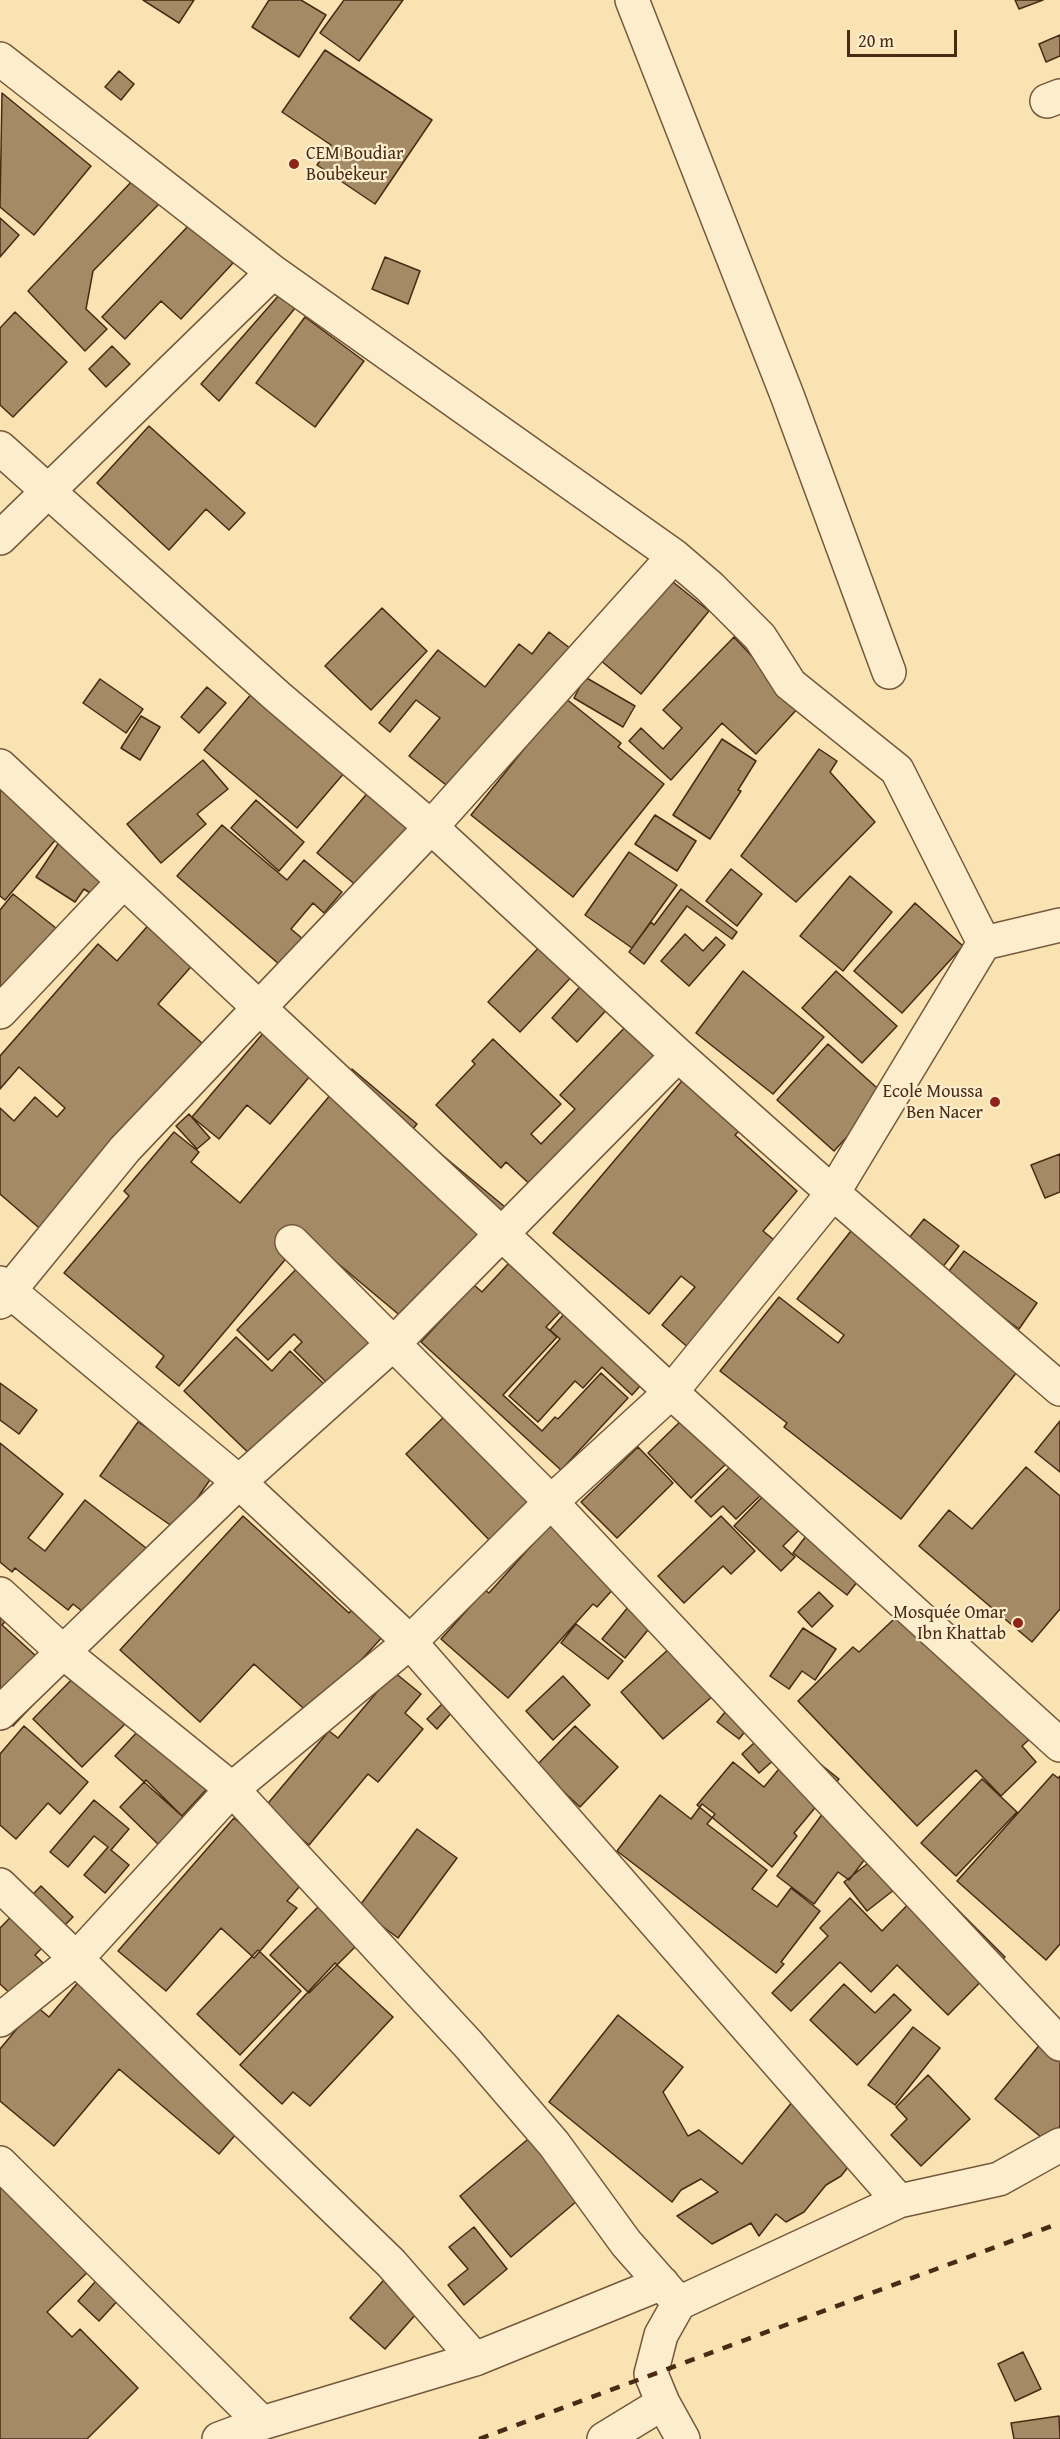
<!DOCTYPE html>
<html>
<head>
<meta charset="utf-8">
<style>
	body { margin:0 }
	#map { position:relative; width:1060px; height:2439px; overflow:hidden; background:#fae3b2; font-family:"Gentium Book Plus",serif }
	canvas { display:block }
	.scale { position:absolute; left:847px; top:30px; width:110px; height:27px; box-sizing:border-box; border:3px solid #492a14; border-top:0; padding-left:8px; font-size:18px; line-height:21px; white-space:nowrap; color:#492a14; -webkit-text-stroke:4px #fcedcd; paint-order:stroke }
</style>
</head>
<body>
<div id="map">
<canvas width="1060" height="2439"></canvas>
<div class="scale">20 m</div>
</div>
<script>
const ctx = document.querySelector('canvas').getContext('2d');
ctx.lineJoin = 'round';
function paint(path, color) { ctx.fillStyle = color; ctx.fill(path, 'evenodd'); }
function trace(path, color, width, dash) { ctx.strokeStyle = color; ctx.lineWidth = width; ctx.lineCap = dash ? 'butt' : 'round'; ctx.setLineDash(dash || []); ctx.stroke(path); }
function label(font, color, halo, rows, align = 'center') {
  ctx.font = font + ' "Gentium Book Plus",serif'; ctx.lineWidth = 4.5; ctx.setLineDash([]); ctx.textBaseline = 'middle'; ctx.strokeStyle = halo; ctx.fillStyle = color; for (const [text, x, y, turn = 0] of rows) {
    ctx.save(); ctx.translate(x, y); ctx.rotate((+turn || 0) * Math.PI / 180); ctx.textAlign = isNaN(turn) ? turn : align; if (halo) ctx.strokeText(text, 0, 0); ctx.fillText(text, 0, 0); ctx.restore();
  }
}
const building = new Path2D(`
	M143 0H194L179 23Z
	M269 0H301L326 15 299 57 252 27Z
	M344 0H403L359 61 320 33Z
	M1015 0H1043L1019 9Z
	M1060 35V56L1046 62 1039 44Z
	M325 50 432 120 375 204 317 165 331 145 282 112Z
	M119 71 134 84 121 100 105 87Z
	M2 93 91 166 34 235 0 207Z
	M134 179 161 202 93 271 86 309 107 329 85 351 28 291Z
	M0 218 19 235 0 257Z
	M191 223 233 263 181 319 161 301 125 339 102 317Z
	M385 257 420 271 408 304 372 289Z
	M280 294 296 307 219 401 201 384Z
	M15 312 67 362 13 417 0 405V328Z
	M305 317 364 361 315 427 256 383Z
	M112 346 130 364 106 387 89 369Z
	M149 426 245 513 229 530 206 509 169 550 97 483Z
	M668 578 709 611 641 694 600 660Z
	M382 608 427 651 371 710 325 666Z
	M549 632 575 652 450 788 409 756 440 718 416 700 390 732 379 723 438 650 485 687 519 644 532 654Z
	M734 637 799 707 756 754 722 723 671 780 629 741 641 728 663 749 682 728 663 710Z
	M585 677 635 706 623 727 574 698Z
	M100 679 143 709 126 733 83 703Z
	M207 687 226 703 199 733 181 717Z
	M253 692 351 765 297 828 204 750Z
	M565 698 621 743 618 747 664 784 573 897 471 815Z
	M141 716 160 727 140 760 121 748Z
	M722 739 756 761 738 790 741 791 710 839 673 815Z
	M819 749 837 761 830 772 875 822 796 902 741 856Z
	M203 760 228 789 197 814 206 824 161 863 127 824Z
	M0 766 73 819 5 900 0 896Z
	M370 790 416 828 363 891 317 853Z
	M256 800 304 842 279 871 231 828Z
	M655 815 696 841 677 871 635 844Z
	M222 825 287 880 304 860 342 892 324 913 313 903 291 929 310 945 287 971 177 876Z
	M62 838 121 876 104 902 84 889 75 902 36 877Z
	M629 852 677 885 632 948 585 915Z
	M731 869 762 894 737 926 706 901Z
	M850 876 892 912 843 971 800 936Z
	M681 889 737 932 732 939 687 906 644 964 629 952 651 922 654 925Z
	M13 894 66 936 0 1018V910Z
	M915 903 963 946 902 1013 854 971Z
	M152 921 197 960 158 1004 220 1059 52 1239 0 1194V1108L14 1121 35 1097 57 1117 65 1108 19 1067 0 1089V1056L98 944 117 961Z
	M685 934 703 951 716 937 725 945 689 986 661 961Z
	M544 942 576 972 520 1032 488 1002Z
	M743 971 824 1037 773 1094 696 1033Z
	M836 971 897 1026 862 1063 802 1008Z
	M585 981 611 1005 577 1042 552 1018Z
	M276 1018 325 1058 270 1124 247 1105 219 1139 192 1117Z
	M631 1021 666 1055 536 1190 506 1162 501 1168 436 1105 475 1064 472 1061 493 1039 561 1104 531 1134 541 1144 575 1109 560 1095Z
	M828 1044 885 1095 834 1151 777 1100Z
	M352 1069 417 1124 412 1130 505 1207 409 1323 305 1236 179 1386 156 1367 164 1356 64 1273 129 1196 124 1191 174 1132 199 1152 191 1162 240 1203Z
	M687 1075 746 1124 735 1135 797 1191 763 1231 779 1244 690 1349 662 1325 695 1287 681 1276 649 1314 553 1233Z
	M189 1114 210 1138 197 1149 176 1126Z
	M1060 1154V1192L1045 1198 1031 1165Z
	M866 1212 905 1243 924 1219 959 1246 931 1282 1028 1358 901 1519 784 1427 787 1423 720 1371 779 1297 838 1343 844 1335 797 1299Z
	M523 1248 575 1296 546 1327 557 1337 503 1395 542 1431 555 1417 558 1419 601 1373 628 1398 561 1470 421 1342 474 1285 482 1292Z
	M964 1251 1037 1303 1019 1329 946 1275Z
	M308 1257 393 1326 332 1388 294 1350 302 1342 294 1334 268 1360 237 1330Z
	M579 1297 638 1350 621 1369 640 1386 632 1395 602 1367 583 1388 575 1381 538 1422 509 1396 560 1339 550 1330Z
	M236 1337 272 1371 290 1351 325 1385 256 1460 184 1391Z
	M0 1383 37 1410 19 1434 0 1420Z
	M452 1409 544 1504 497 1548 406 1454Z
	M687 1415 730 1460 691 1498 648 1453Z
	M1060 1421V1472L1035 1452Z
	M138 1422 214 1474 176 1529 100 1476Z
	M0 1443 63 1494 28 1538 45 1551 85 1500 155 1555 100 1625 73 1604 68 1610 15 1568 12 1572 0 1562Z
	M638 1447 673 1483 617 1538 581 1502Z
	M734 1463 763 1493 736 1519 723 1506 711 1517 695 1501Z
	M1026 1467 1060 1496V1609L1032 1642 919 1546 949 1510 972 1529Z
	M767 1492 803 1526 783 1546 795 1557 781 1571 734 1526Z
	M564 1509 632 1568 597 1607 593 1604 508 1698 441 1639 485 1590 489 1593Z
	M243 1516 349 1613 355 1606 385 1634 311 1715 254 1664 200 1722 120 1650Z
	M721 1516 755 1551 731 1574 723 1566 684 1603 658 1576Z
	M820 1518 875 1559 847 1595 793 1553Z
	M819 1592 833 1606 812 1627 798 1612Z
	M638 1595 661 1614 625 1658 602 1639Z
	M909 1605 1048 1722 1022 1746 1036 1762 1001 1796 976 1770 917 1826 798 1701 853 1647 859 1652Z
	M0 1608 9 1617 2 1625 59 1677 13 1726 0 1714Z
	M576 1624 623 1661 608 1679 561 1643Z
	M803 1628 836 1649 815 1680 802 1671 789 1689 770 1676Z
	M670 1648 713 1696 663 1739 621 1692Z
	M82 1669 132 1717 82 1767 33 1719Z
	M394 1672 421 1694 405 1713 423 1729 378 1782 368 1774 309 1845 264 1808 329 1731 338 1738Z
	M563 1676 590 1705 553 1740 526 1711Z
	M738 1696 759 1714 739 1739 717 1722Z
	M444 1702 454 1710 437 1729 427 1719Z
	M150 1718 217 1778 182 1816 115 1756Z
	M24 1726 88 1782 60 1814 48 1803 16 1839 0 1825V1754Z
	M575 1726 618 1767 580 1807 536 1766Z
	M766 1732 784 1751 759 1773 742 1754Z
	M798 1746 839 1779 794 1833 797 1836 772 1867 697 1805 733 1762 764 1787Z
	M1053 1774 1058 1778 1060 1776V1944L1046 1960 957 1881Z
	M982 1779 1017 1812 956 1876 921 1843Z
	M146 1780 189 1823 163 1849 120 1807Z
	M660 1795 691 1819 702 1804 715 1814 707 1824 767 1870 752 1889 777 1907 791 1888 820 1911 781 1962 784 1964 776 1973 617 1851Z
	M94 1800 129 1829 111 1850 129 1865 105 1893 84 1875 108 1847 94 1836 68 1867 50 1852Z
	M829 1805 878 1842 849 1880 838 1872 814 1904 777 1876Z
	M234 1818 306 1879 287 1901 297 1908 254 1958 221 1928 166 1991 118 1951Z
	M417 1829 457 1858 398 1938 358 1908Z
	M890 1846 913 1875 867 1911 844 1882Z
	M930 1882 1005 1957 948 2015 897 1965 871 1992 840 1962 791 2011 772 1993 828 1936 820 1928 850 1898 882 1931Z
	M41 1886 73 1917 35 1955 46 1966 15 1998 0 1984V1928Z
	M325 1900 364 1938 309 1993 270 1955Z
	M258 1950 301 1991 240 2055 197 2014Z
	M335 1963 393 2017 310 2106 293 2092 282 2104 240 2065Z
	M91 1967 255 2112 219 2154 119 2069 54 2146 0 2101V2049L36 2006 49 2017Z
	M844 1984 875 2013 894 1994 911 2010 857 2065 810 2020Z
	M618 2015 683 2067 663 2092 688 2136 699 2130 742 2164 810 2080 863 2148 841 2176 826 2185 804 2212 786 2222 776 2214 759 2236 751 2223 712 2244 677 2216 718 2192 701 2179 681 2190 672 2202 549 2102Z
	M1056 2025 1060 2028V2126L1047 2142 995 2099Z
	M913 2027 940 2048 895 2105 868 2085Z
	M928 2075 970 2119 921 2166 891 2135 907 2119 896 2107Z
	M533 2135 584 2195 511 2257 460 2196Z
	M0 2146 107 2253 47 2312 72 2337 80 2329 138 2388 87 2439H0Z
	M474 2227 507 2269 464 2305 448 2285 468 2269 449 2247Z
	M112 2263 134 2283 99 2321 78 2301Z
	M390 2273 425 2304 385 2349 350 2318Z
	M1023 2352 1041 2389 1015 2401 998 2364Z
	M1059 2416 1060 2439H1014L1011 2423Z`);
paint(building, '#a58a66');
trace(building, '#492a14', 1.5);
const street = new Path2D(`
	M632 0 787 395 889 672
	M0 59 273 272 674 556 710 587 760 637 790 684 897 770 984 943 1060 925
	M1047 101 1060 96
	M0 448 278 697 431 827 678 1055 833 1193 1060 1389
	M0 538 273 272
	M0 766 671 1392 1060 1745
	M0 1012 123 882
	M292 1242 551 1502 1060 2044
	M0 1283 239 1482 410 1642 899 2201
	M0 1302 125 1149 431 827 674 556
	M0 1594 63 1652 232 1789 468 2044 554 2144 626 2243 679 2303
	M0 1713 239 1482 394 1343 678 1055
	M0 1885 391 2263 475 2359
	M0 2020 77 1958 232 1789 410 1642 551 1502 671 1392 833 1193 984 943
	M0 2163 262 2423
	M663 2403 683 2439
	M219 2439 262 2423 475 2359 662 2283
	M604 2439 663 2403 651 2374 661 2335 679 2303 899 2201 999 2179 1060 2145`);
trace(street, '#75583c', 36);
trace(street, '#fcedcd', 33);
trace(new Path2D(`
	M479 2439 1060 2223`), '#492a14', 4.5, [10, 10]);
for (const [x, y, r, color] of [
	[294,164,6,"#8f2418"],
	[995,1102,6,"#8f2418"],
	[1018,1623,6,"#8f2418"]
]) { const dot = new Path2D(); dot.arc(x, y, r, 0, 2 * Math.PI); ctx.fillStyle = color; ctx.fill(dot); trace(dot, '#fcedcd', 2); }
label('18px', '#492a14', '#fcedcd', [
	["CEM Boudiar",306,154,"left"],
	["Boubekeur",306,175,"left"],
	["Ecole Moussa",983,1092],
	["Ben Nacer",983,1113],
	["Mosquée Omar",1006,1613],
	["Ibn Khattab",1006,1634]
], 'right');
</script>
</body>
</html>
